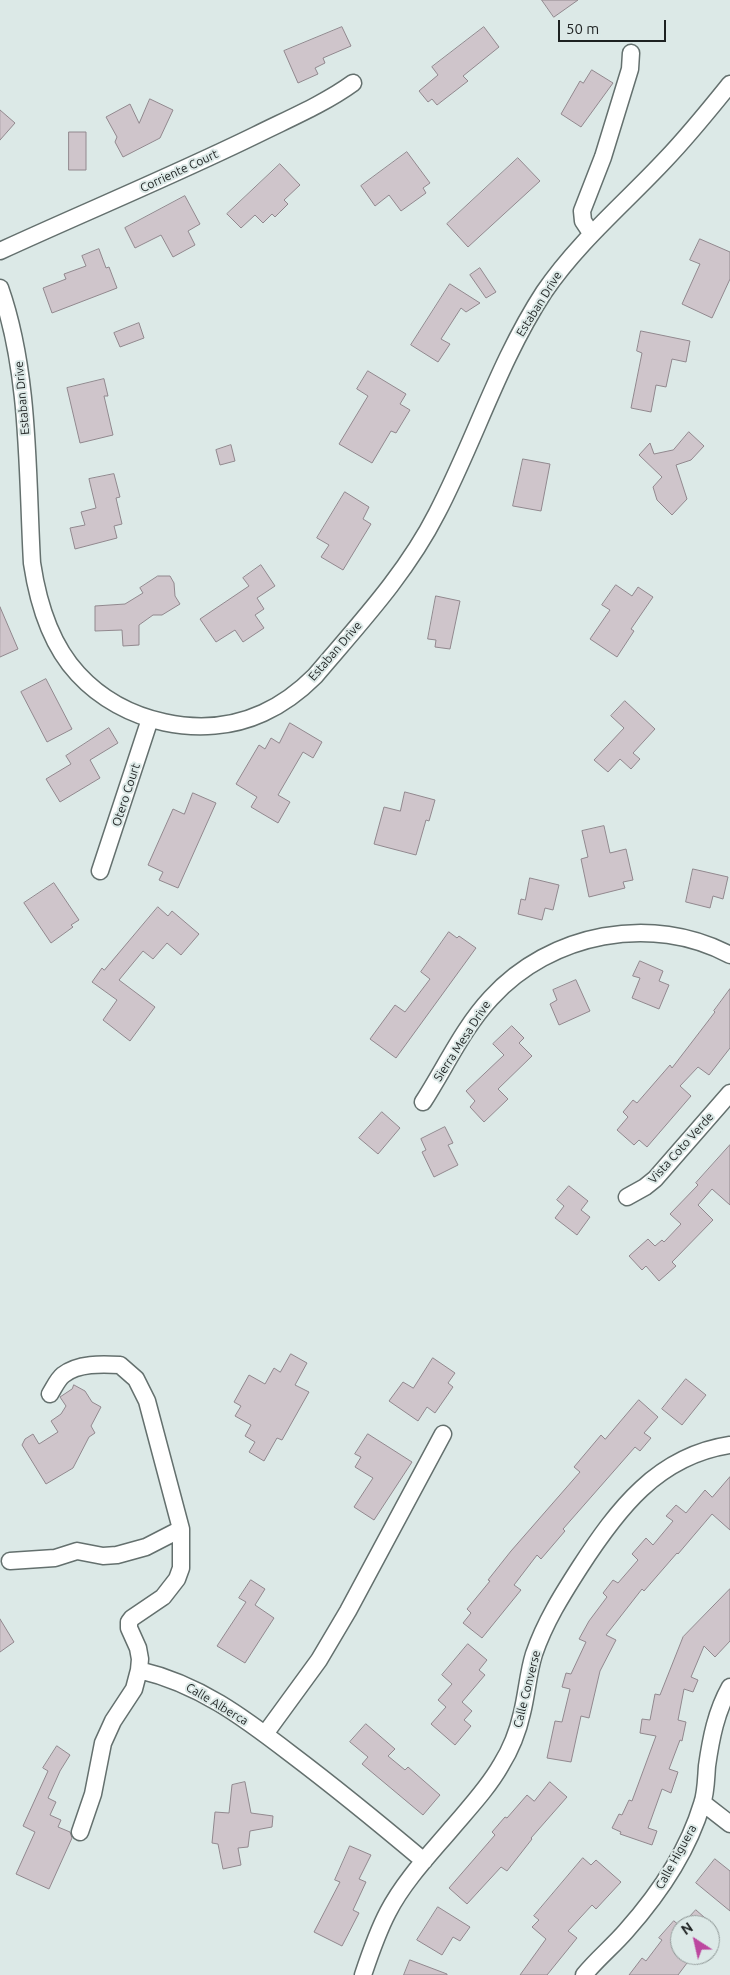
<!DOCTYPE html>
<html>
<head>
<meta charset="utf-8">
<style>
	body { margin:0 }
	#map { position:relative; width:730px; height:1975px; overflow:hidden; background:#dce9e7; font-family:Ubuntu,sans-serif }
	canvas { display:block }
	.north { position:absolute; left:670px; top:1915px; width:50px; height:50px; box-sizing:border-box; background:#dce9e7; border:1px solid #909998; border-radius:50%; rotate:325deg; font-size:14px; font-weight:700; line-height:20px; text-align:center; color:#1e2222 }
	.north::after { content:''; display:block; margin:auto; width:18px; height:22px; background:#bc479f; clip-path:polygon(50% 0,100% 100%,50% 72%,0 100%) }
	.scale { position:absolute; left:558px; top:20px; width:108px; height:22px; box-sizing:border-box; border:2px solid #1e2222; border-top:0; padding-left:6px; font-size:15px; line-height:18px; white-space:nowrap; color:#1e2222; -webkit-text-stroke:4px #dce9e7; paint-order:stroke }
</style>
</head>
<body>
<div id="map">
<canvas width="730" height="1975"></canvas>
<div class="north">N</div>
<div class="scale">50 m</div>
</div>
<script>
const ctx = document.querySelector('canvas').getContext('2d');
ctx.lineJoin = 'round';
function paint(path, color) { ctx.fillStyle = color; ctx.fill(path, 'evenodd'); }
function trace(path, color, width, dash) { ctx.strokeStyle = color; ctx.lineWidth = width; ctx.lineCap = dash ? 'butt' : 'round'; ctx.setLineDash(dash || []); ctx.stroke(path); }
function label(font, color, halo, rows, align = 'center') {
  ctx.font = font + ' Ubuntu,sans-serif'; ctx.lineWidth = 4; ctx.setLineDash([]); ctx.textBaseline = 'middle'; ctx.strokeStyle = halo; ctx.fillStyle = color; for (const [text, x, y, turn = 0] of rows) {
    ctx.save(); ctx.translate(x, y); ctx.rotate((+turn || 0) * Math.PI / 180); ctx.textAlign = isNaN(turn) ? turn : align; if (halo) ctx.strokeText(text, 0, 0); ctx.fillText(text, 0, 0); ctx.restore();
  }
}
const building = new Path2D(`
	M542 0H578L554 17Z
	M342 27 351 46 323 58 325 63 315 68 318 74 298 83 284 51Z
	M484 27 499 47 463 76 468 81 437 105 432 99 428 102 419 91 438 75 432 67Z
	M592 70 613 83 581 127 561 114 580 81 583 83Z
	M150 99 173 110 160 138 123 157 115 142 117 137 106 117 130 104 139 123Z
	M0 110 15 123 0 140Z
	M69 132H86V170H69Z
	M407 152 430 183 423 188 426 193 401 211 389 195 375 206 361 186Z
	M518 158 540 181 468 247 447 224Z
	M280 164 300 185 284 200 288 204 275 217 272 214 263 223 255 215 241 228 227 214Z
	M185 196 200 224 188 231 195 245 173 257 161 235 135 248 125 228Z
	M700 239 730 252V279L712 318 682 304 700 264 690 260Z
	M99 249 106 268 109 267 117 288 52 313 43 288 66 279 64 274 86 266 82 256Z
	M480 268 496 292 486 298 470 275Z
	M450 284 480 303 466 312 461 308 441 339 450 344 438 362 411 345Z
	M139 323 144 338 120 347 114 333Z
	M641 331 690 341 686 362 672 359 666 387 656 385 651 412 631 408 642 353 637 351Z
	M368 371 406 394 400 404 410 410 396 433 391 431 372 463 339 444 368 396 357 389Z
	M104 379 108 396H104L113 435 80 443 67 388Z
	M689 432 704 446 691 460 676 465 687 499 672 515 657 500 653 487 662 477 639 455 650 443 654 454 673 450Z
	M231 445 235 461 220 465 216 450Z
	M523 459 550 464 541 511 513 506Z
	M114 474 120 497 116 498 122 524 114 526 117 538 75 549 70 528 85 525 81 512 96 508 89 479Z
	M345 492 369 507 363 519 371 524 343 570 321 557 329 545 317 538Z
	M261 565 275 586 257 598 264 609 255 615 264 628 243 642 235 630 216 642 200 619 249 586 243 578Z
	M158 576H170L174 583 175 596 180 604 162 615H153L139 625V645L123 646 122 630 95 631V606L125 604 143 593 140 588Z
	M616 585 632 596 638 587 653 597 631 629 634 631 617 657 590 639 610 610 602 605Z
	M436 596 460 601 450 649 435 647 436 640 428 639Z
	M0 607 18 649 0 657Z
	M46 679 72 729 47 742 21 692Z
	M625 701 655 729 633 753 640 759 631 769 620 759 608 772 594 760 624 728 611 716Z
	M290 723 322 742 313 758 303 752 278 795 290 802 278 823 251 807 257 797 236 784 259 745 265 749 271 738 279 743Z
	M109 728 118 743 90 760 100 778 60 802 46 779 71 764 66 756Z
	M405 792 435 800 429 821 426 820 416 855 374 844 384 807 400 811Z
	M193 793 216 803 178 888 159 880 163 872 148 865 173 809 184 814Z
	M604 826 610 853 626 849 633 880 623 882 625 888 589 897 581 859 588 857 582 831Z
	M693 869 728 877 723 899 713 896 710 908 686 902Z
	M530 878 559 885 553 910 545 908 542 920 518 914 521 899 525 900Z
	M54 883 79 920 71 925 73 927 51 943 24 903Z
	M158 907 168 916 172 911 199 934 181 955 167 943 153 959 143 951 119 980 155 1007 130 1041 103 1020 117 1000 92 982 102 968 104 970Z
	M449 932 457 938 459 936 476 948 396 1058 370 1039 395 1005 405 1012 430 979 421 972Z
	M640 961 663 971 659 981 669 985 659 1009 632 998 640 978 633 976Z
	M576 980 590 1011 559 1025 550 1004 557 1000 553 990Z
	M730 989V1048L709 1075 698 1067 680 1086 691 1096 647 1147 639 1140 634 1145 617 1130 628 1117 623 1112 633 1100 637 1103 670 1065 672 1068 715 1012 714 1011Z
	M512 1026 524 1038 519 1043 532 1056 498 1089 508 1099 484 1122 470 1107 475 1101 466 1091 504 1055 493 1044Z
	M382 1112 400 1128 378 1154 359 1138Z
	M445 1127 453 1143 448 1145 458 1165 434 1177 422 1152 426 1150 421 1139Z
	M730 1145V1205L712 1189 698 1205 713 1220 672 1262 676 1266 659 1281 646 1266 642 1270 629 1256 648 1239 655 1246 662 1240 664 1242 681 1224 670 1214 698 1185 696 1183Z
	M569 1186 588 1201 581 1210 590 1217 577 1235 555 1218 564 1206 557 1200Z
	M291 1354 307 1363 295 1385 309 1392 282 1440 277 1438 264 1461 249 1452 255 1442 245 1436 251 1425 235 1416 241 1406 234 1402 249 1375 265 1384 274 1368 280 1372Z
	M433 1358 455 1373 448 1383 453 1387 435 1413 427 1407 418 1421 389 1401 403 1382 413 1388Z
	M686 1379 706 1395 682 1425 662 1409Z
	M74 1385 85 1391 92 1402 101 1407 91 1426 95 1433 89 1437 73 1468 46 1484 22 1445 25 1439 33 1434 39 1444 58 1432 51 1421 61 1414 66 1406 60 1397 72 1389Z
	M639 1400 658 1417 644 1433 651 1438 640 1451 635 1447 563 1529 565 1531 541 1559 537 1555 514 1585 521 1590 482 1638 463 1623 471 1613 467 1609 490 1581 488 1580 511 1551 580 1472 574 1467 601 1435 605 1439Z
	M368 1434 412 1462 374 1520 354 1507 373 1478 355 1467 361 1457 355 1454Z
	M730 1477V1530L712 1514 678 1554 677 1553 644 1591 642 1589 606 1635 616 1640 600 1671 589 1718 581 1716 571 1762 547 1758 555 1721 562 1722 570 1689 562 1687 566 1673 571 1674 586 1642 579 1639 589 1621 607 1597 603 1593 613 1580 618 1583 638 1560 632 1554 646 1538 653 1545 673 1521 666 1516 676 1505 686 1513 705 1490 712 1497Z
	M251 1580 265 1589 255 1605 274 1618 245 1663 217 1646 246 1602 239 1598Z
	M730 1589V1641L715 1657 704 1646 691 1677 698 1680 693 1692 684 1689 678 1720 686 1722 682 1741 680 1740 669 1769 678 1772 671 1793 662 1789 648 1828 657 1831 652 1845 620 1834 621 1832 612 1828 619 1814 622 1815 629 1800 632 1801 656 1736 640 1733 642 1719 650 1720 655 1694 660 1695 683 1637Z
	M0 1619 14 1642 0 1652Z
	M468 1644 487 1660 479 1670 485 1675 462 1702 472 1711 464 1720 471 1726 455 1745 431 1724 446 1707 438 1700 452 1684 442 1675Z
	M366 1724 395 1749 388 1756 405 1770 408 1767 440 1795 423 1815 362 1764 368 1757 350 1742Z
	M57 1746 70 1755 60 1771 48 1798 56 1802 50 1815 61 1820 58 1827 70 1832 72 1838 49 1889 16 1874 35 1832 23 1826 48 1771 43 1768Z
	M245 1782 251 1813 273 1816 272 1827 250 1831 248 1847 238 1848 241 1865 223 1869 218 1844 212 1843 215 1812 229 1813 232 1785Z
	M550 1782 567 1797 531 1838 532 1839 507 1871 501 1867 467 1904 449 1888 495 1835 492 1832 505 1817 507 1818 527 1795 534 1801Z
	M350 1846 371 1855 359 1879 366 1882 353 1910 359 1913 342 1946 314 1932 340 1882 335 1880Z
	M583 1858 591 1865 596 1860 621 1882 596 1909 592 1905 568 1931 577 1938 547 1975H520L546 1939 532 1927 539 1920 534 1916Z
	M715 1859 730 1871V1911L696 1883Z
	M438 1907 470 1927 460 1941 453 1937 442 1955 417 1940Z
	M696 1910 713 1925H682Z
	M674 1921 680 1926V1955H693L678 1975H629L642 1958 646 1961 662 1940 659 1938Z
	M410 1960 447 1974V1975H404Z`);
paint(building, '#cfc5cb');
trace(building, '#91888e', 1);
const minor = new Path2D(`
	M591 233 583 221 582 211 603 157 630 69 631 53
	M0 251C85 212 172 176 256 135 288 119 324 104 353 83
	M0 288C30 373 27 474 32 563 38 603 50 644 78 674 123 723 202 741 263 713 283 704 300 691 315 676 359 624 406 574 437 513 475 440 499 361 544 292 578 242 625 203 666 159 689 135 709 110 730 84
	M100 871 150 719
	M423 1102C445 1068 463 1028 491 998 550 933 652 913 730 955
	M627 1197 645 1187 655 1179 730 1093
	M50 1394C54 1388 57 1380 63 1375 78 1363 102 1364 120 1365L136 1379 147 1401 181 1529V1568L177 1579 163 1597 132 1618 129 1622V1628L138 1648 140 1659 139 1670 134 1689 113 1721 103 1743 93 1794 80 1832
	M10 1561 55 1558 77 1551 103 1556 117 1555 146 1547 181 1529
	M139 1670C199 1684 243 1717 291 1754 336 1788 380 1824 424 1861
	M265 1734 319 1660 348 1611 443 1434
	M703 1803 730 1824
	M363 1975C370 1954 378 1931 388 1912 404 1881 430 1854 452 1828 469 1808 488 1788 501 1765 511 1749 518 1731 522 1713 527 1693 528 1673 534 1654 545 1622 562 1595 580 1567 617 1510 657 1456 730 1445
	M584 1975C597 1959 613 1946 626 1931 658 1895 688 1851 702 1804 706 1793 706 1779 707 1766 711 1738 716 1712 730 1687`);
trace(minor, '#64706e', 19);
trace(minor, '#fff', 16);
label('12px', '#1e2222', '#dce9e7', [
	["Corriente Court",179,171,-25],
	["Estaban Drive",539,304,-58],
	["Estaban Drive",22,398,-95],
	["Estaban Drive",335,651,-49],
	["Otero Court",126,795,-72],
	["Sierra Mesa Drive",462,1041,-57],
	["Vista Coto Verde",681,1148,-48],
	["Calle Converse",527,1689,-76],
	["Calle Alberca",217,1704,31],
	["Calle Higuera",676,1857,-61]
]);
</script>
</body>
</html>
